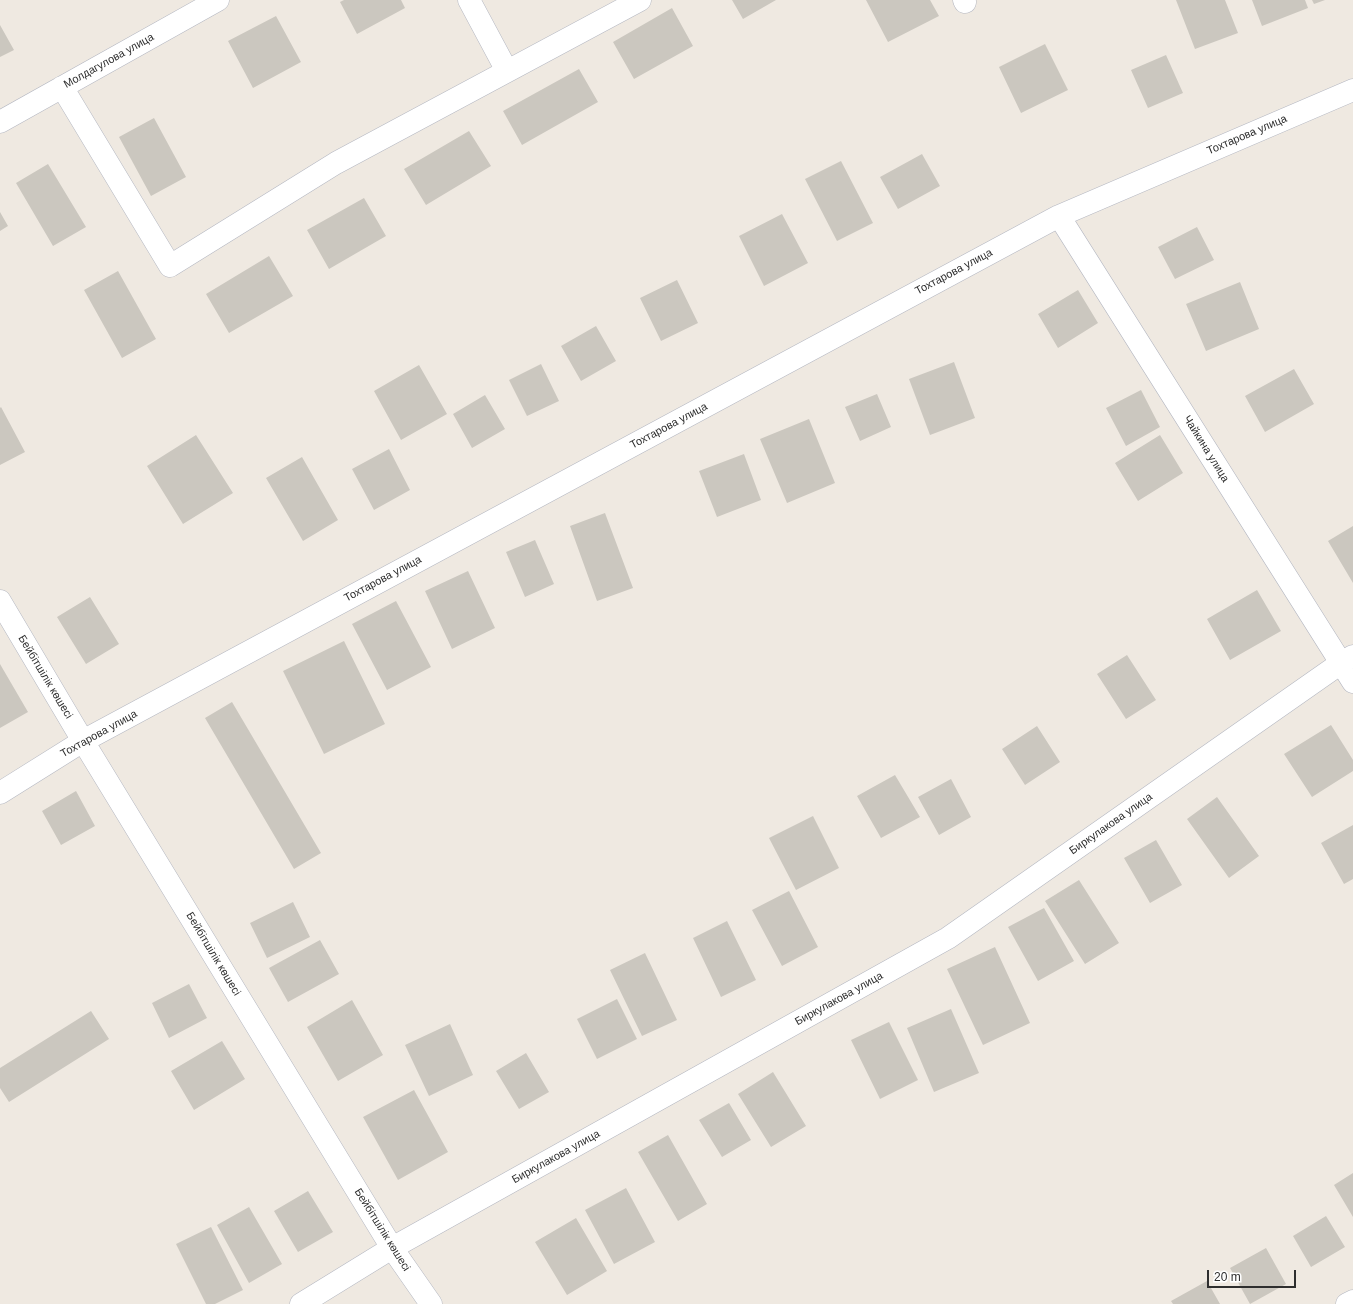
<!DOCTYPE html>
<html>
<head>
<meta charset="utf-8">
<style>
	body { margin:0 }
	#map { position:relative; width:1353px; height:1304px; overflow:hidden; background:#efe9e1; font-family:Helvetica,sans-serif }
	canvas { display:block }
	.scale { position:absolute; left:1207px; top:1270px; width:89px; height:18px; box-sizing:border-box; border:2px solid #2e2e2e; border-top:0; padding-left:5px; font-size:12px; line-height:14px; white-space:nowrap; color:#2e2e2e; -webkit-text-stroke:3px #fff; paint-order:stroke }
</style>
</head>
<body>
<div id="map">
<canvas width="1353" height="1304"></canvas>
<div class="scale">20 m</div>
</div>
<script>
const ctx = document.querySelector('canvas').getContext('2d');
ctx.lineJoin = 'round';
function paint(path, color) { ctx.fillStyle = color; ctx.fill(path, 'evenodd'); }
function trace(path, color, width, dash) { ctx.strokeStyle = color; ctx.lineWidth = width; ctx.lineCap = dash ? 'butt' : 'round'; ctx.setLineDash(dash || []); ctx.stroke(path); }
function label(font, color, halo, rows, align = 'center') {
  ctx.font = font + ' Helvetica,sans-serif'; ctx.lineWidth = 3; ctx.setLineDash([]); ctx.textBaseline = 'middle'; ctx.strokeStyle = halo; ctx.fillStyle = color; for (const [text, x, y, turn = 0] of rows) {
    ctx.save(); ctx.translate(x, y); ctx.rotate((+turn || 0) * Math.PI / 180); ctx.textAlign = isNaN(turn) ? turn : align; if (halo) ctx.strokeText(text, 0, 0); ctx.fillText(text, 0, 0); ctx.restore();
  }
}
paint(new Path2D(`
	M344 0H401L405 8 357 34 340 2Z
	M732 0H776L743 19Z
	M866 0H930L939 16 888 42Z
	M1176 0H1225L1238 33 1195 49Z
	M1252 0H1305L1308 8 1262 26Z
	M1312 0H1325L1314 4Z
	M672 8 693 46 634 79 613 42Z
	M276 16 301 62 253 88 228 41Z
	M0 25 14 50 0 57Z
	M1045 44 1068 90 1021 113 999 67Z
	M1166 55 1183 93 1148 108 1131 70Z
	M579 69 598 102 522 145 503 111Z
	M154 118 186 177 151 196 119 137Z
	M469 131 491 166 426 205 404 169Z
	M922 154 940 186 898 209 880 177Z
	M841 161 873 223 837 241 805 179Z
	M48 164 86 227 53 246 16 183Z
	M364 198 386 236 329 269 307 230Z
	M0 212 8 226 0 231Z
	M782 214 808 263 764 286 739 236Z
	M1197 227 1214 260 1175 279 1158 247Z
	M269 256 293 296 229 333 206 294Z
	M118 271 156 339 122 358 84 290Z
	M677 280 698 323 661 341 640 298Z
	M1240 282 1259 329 1206 351 1186 304Z
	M1078 290 1098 323 1058 348 1038 314Z
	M596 326 616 361 581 381 561 346Z
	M954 362 975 418 930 435 909 379Z
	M541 364 559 401 527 416 509 380Z
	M419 365 447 414 401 440 374 391Z
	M1294 369 1314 404 1265 432 1245 396Z
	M1141 390 1160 427 1126 446 1106 408Z
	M877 394 891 427 860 441 845 407Z
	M485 395 505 429 472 448 453 414Z
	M1 407 25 452 0 465V408Z
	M809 419 835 483 787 503 760 439Z
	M196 435 233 493 183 524 147 466Z
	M1160 435 1183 473 1138 501 1115 463Z
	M389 449 410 490 374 510 352 469Z
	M744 454 761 500 717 517 699 471Z
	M302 457 338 520 303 541 266 478Z
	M605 513 633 588 597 601 570 526Z
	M1353 526V583L1328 541Z
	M535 540 554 584 525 597 506 552Z
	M468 571 495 628 452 649 425 591Z
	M1257 590 1281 631 1230 660 1207 619Z
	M90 597 119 644 86 664 57 617Z
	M396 601 431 667 387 690 352 624Z
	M344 641 385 724 324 754 283 671Z
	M1127 655 1156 700 1126 719 1097 674Z
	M0 664 28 712 0 728Z
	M232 702 321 853 294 869 205 718Z
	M1331 725 1353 760V771L1312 797 1284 754Z
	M1037 726 1060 762 1025 785 1002 749Z
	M895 775 920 817 881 838 857 796Z
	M951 779 971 817 939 835 918 797Z
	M76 791 95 826 61 845 42 811Z
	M1217 797 1259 856 1229 878 1187 819Z
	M813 816 839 868 796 890 769 838Z
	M1353 825V879L1344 884 1321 843Z
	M1156 840 1182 885 1150 903 1124 858Z
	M1079 880 1119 943 1085 964 1045 901Z
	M789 891 818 947 782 966 752 910Z
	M293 902 310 937 267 958 250 923Z
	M1044 908 1074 961 1038 981 1008 927Z
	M727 921 756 980 721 997 693 938Z
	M320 940 339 974 288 1002 269 968Z
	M995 947 1030 1023 983 1045 947 969Z
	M645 953 677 1020 642 1036 610 970Z
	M189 984 207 1018 169 1038 152 1003Z
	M617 999 637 1039 597 1059 577 1019Z
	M352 1000 383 1055 338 1081 307 1027Z
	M951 1009 979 1073 934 1092 907 1028Z
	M91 1011 109 1039 9 1102 0 1088V1068Z
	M889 1022 918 1080 880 1099 851 1040Z
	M450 1024 473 1075 429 1096 405 1045Z
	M222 1041 245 1079 194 1110 171 1071Z
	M526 1053 549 1092 519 1109 496 1071Z
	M773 1072 806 1126 771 1147 738 1094Z
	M414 1090 448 1152 398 1180 363 1117Z
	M729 1103 751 1140 722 1157 699 1120Z
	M668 1135 707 1204 678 1221 638 1152Z
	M1353 1173V1217L1334 1185Z
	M626 1188 655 1242 614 1264 585 1210Z
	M308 1191 333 1232 298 1252 274 1211Z
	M249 1207 282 1264 249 1283 217 1225Z
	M1326 1216 1345 1247 1311 1267 1293 1236Z
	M576 1218 607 1271 567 1295 535 1242Z
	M211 1227 243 1290 215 1304H206L176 1244Z
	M1266 1248 1286 1284 1250 1304 1230 1268Z
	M1207 1281 1220 1304H1173L1171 1301Z`), '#cbc7bf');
const minor = new Path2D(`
	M469 0 507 71
	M964 0 965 2
	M62 87 170 266 336 163 640 0
	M0 122 218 0
	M1059 216 1353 682
	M0 601 83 741 392 1248 431 1304
	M0 793 83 741 1059 216 1353 90
	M301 1304 392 1248 948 938 1341 663 1353 656
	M1347 1304 1353 1301`);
trace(minor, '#b4b7c1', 23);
trace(minor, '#fff', 22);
label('11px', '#2e2e2e', '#fff', [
	["Молдагулова улица",109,61,-29],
	["Тохтарова улица",1247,135,-23],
	["Тохтарова улица",954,272,-28],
	["Тохтарова улица",669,426,-28],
	["Чайкина улица",1206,449,58],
	["Тохтарова улица",383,579,-28],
	["Бейбітшілік көшесі",45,677,59],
	["Тохтарова улица",99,734,-29],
	["Биркулакова улица",1111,824,-35],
	["Бейбітшілік көшесі",213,954,59],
	["Биркулакова улица",839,999,-29],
	["Биркулакова улица",556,1157,-29],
	["Бейбітшілік көшесі",382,1230,58]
]);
</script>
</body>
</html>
